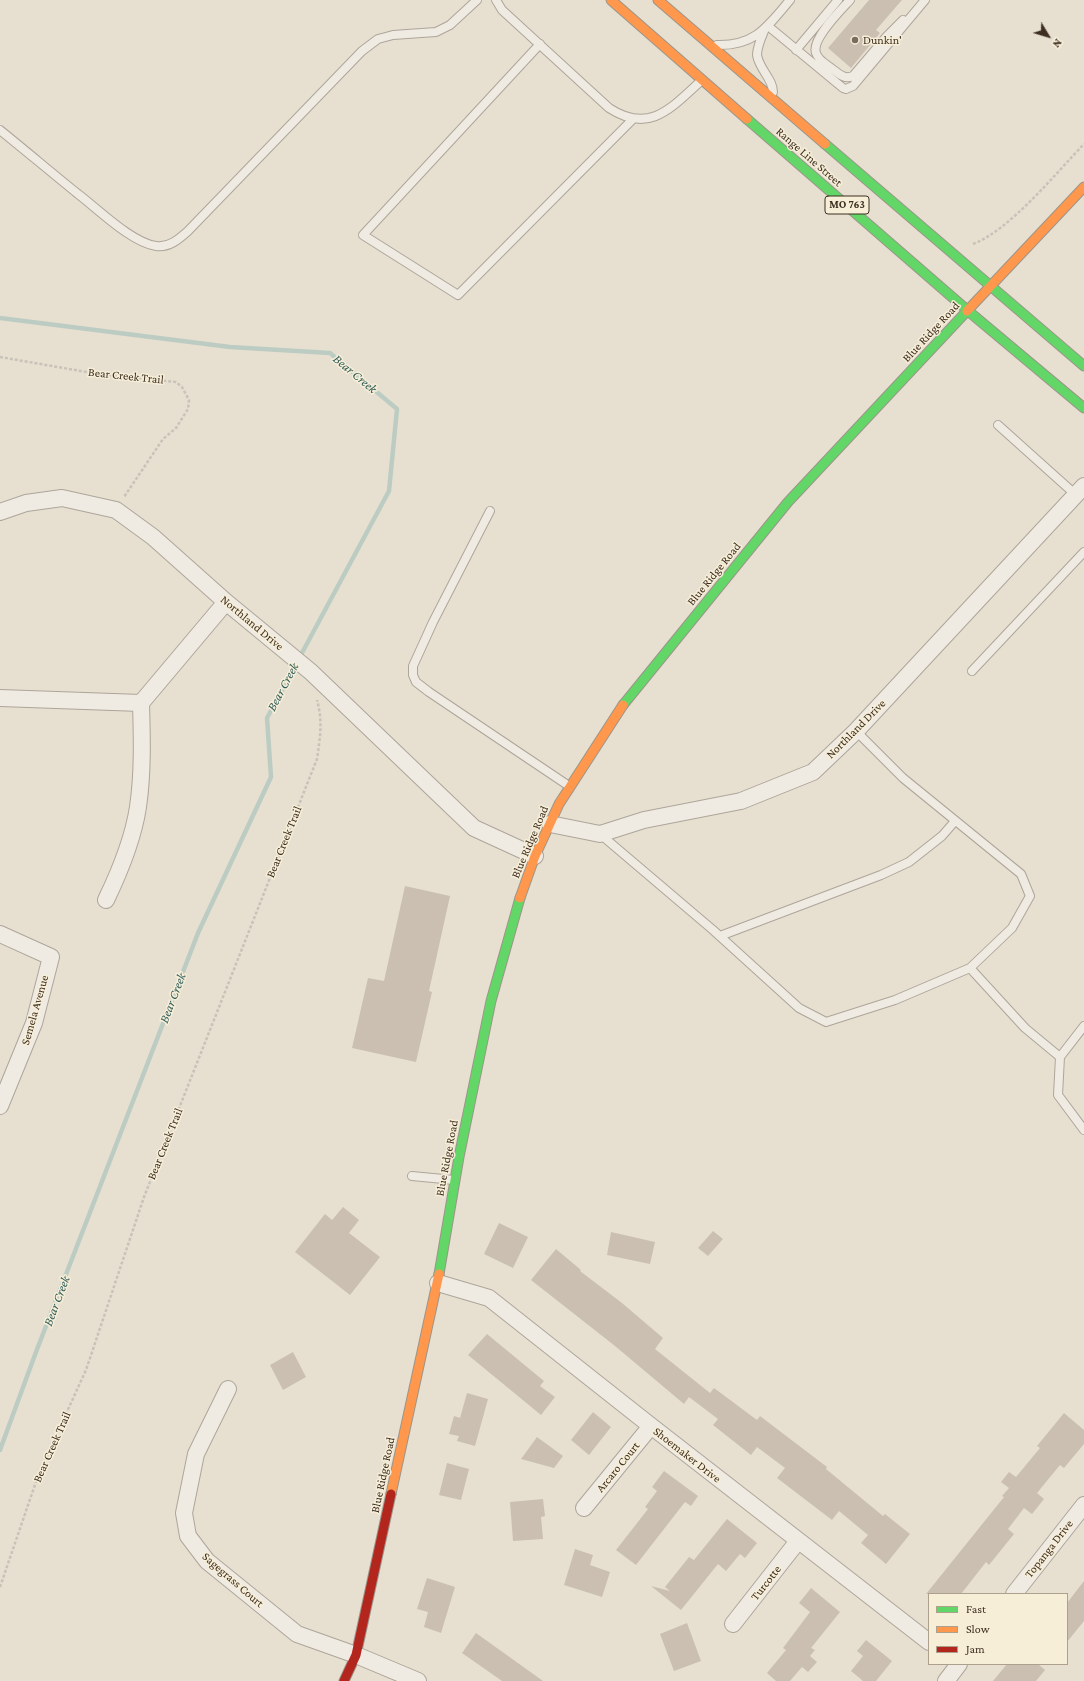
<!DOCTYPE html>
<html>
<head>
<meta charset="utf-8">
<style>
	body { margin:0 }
	#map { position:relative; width:1084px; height:1681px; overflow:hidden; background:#e7e0d1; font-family:"Crimson Pro",serif }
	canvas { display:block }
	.legend { position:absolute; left:928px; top:1593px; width:140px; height:72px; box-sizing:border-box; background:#f7eed8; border:1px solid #ada18e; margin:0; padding:5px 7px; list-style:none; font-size:12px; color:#3d2e20 }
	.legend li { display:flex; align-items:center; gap:8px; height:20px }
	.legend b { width:20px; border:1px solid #ada18e }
	.north { position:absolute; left:1028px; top:16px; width:40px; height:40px; -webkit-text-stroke:3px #f7eed8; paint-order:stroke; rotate:128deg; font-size:11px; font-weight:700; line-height:16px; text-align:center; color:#3d2e20 }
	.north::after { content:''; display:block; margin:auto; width:14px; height:18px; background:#3d2e20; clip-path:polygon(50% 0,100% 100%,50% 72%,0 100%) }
</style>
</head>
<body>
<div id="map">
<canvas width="1084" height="1681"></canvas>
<ul class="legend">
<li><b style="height:5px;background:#63d668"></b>Fast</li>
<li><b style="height:5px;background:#ff974d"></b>Slow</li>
<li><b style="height:5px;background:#b3261e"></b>Jam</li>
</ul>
<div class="north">N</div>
</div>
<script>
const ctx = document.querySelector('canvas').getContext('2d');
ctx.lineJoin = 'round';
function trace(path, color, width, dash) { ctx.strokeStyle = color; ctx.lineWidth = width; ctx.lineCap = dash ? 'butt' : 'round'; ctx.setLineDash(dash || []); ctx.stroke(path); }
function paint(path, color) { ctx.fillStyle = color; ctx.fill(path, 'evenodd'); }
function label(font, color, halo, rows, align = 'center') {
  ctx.font = font + ' "Crimson Pro",serif'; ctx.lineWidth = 3; ctx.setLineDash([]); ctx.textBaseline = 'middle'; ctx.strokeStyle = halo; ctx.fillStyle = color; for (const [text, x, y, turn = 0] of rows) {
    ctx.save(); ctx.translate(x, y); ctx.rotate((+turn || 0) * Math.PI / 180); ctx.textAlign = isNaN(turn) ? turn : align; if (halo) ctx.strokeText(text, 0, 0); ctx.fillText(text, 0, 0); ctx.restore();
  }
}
trace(new Path2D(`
	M0 318 230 347 330 353 397 409 389 491 267 718 271 777 198 933 36 1352 0 1450`), '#bcccc2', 4.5);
paint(new Path2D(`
	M869 0H902L876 30 880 33 851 68 828 48Z
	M405 886 450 896 429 991 432 992 416 1062 352 1048 368 978 384 981Z
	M343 1207 359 1220 349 1233 380 1257 350 1295 295 1252 325 1214 332 1220Z
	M499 1223 528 1237 513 1268 484 1254Z
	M713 1231 723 1239 708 1256 698 1248Z
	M611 1232 655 1242 650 1264 607 1255Z
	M556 1249 581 1270 580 1271 622 1303 663 1338 655 1349 710 1393 714 1388 757 1420 760 1416 827 1467 826 1469 883 1516 885 1514 910 1534 886 1564 861 1543 868 1535 839 1511 832 1520 777 1478 785 1468 757 1447 751 1455 713 1425 718 1419 689 1397 684 1404 615 1346 531 1280Z
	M487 1334 544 1381 540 1386 555 1397 541 1415 468 1355Z
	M293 1352 306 1377 283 1390 270 1365Z
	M467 1393 488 1399 475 1446 457 1441 459 1436 449 1434 454 1416 460 1418Z
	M593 1412 611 1427 589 1455 571 1440Z
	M1064 1413 1084 1430V1444L1064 1468 1060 1465 1037 1493 1044 1499 1032 1514 1024 1508 1008 1529 1014 1534 989 1565 986 1562 961 1594H926L1004 1497 1002 1496 1009 1488 1001 1482 1009 1472 1016 1477 1040 1448 1037 1446Z
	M537 1437 563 1456 554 1468 521 1459Z
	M447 1463 469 1469 461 1500 439 1495Z
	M664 1471 698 1496 691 1506 685 1502 636 1565 616 1550 648 1509 645 1507 657 1491 652 1487Z
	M543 1499 545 1516 541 1517 543 1539 513 1541 510 1502Z
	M727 1519 757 1543 745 1558 740 1554 726 1571 718 1564 681 1610 651 1586 670 1591 665 1587 689 1557 694 1560Z
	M575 1549 593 1555 590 1565 610 1572 602 1597 564 1585Z
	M427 1578 455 1587 441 1633 424 1627 428 1612 417 1609Z
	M1084 1581V1621L1067 1642V1603Z
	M811 1588 840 1612 811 1648 815 1650 810 1656 817 1662 808 1672 802 1667 790 1681H776L767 1673 786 1650 783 1648 810 1612 799 1603Z
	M687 1623 701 1661 674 1671 660 1634Z
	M476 1633 543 1681H502L462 1653Z
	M866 1640 892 1661 876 1681H863L851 1671 863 1656 857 1651Z
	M1007 1664H1038L1045 1670 1036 1681H993Z`), '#cbbfb2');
const lane = new Path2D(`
	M496 0 502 10 609 108C650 135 672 107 702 80
	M850 0C841 10 811 39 816 53 818 60 826 64 831 68 838 73 844 80 853 76L887 36 903 20
	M768 26 843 88 846 89 853 86 925 0
	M764 31C761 38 757 48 757 55 759 69 773 79 773 92
	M540 44 363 235 458 295 633 119
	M717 45C755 46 767 27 790 0
	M796 50 838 0
	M0 130C26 151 52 173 78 194 98 209 132 243 156 246 169 248 179 239 188 231L362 51 378 39 393 35 436 32 450 25 477 0
	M998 425 1076 495
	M490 511 433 622 413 666V675L416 682 429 692 569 786
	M972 671 1084 552
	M600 834 713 930 799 1008 826 1022 895 1000 970 968 1012 928 1030 896 1021 874 903 778 856 731
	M720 936 881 875 909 862 942 836 955 821
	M970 968 1025 1028 1060 1057 1084 1026
	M1060 1057 1058 1095 1084 1130
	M412 1176 454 1180`);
const street = new Path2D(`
	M0 512 26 503 62 498 116 510 153 537 226 602 311 672 474 828 535 856
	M0 698 141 703
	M550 824 600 834 644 820 741 801 813 772 856 731 1084 486
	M106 900C120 871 133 840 138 807 143 773 142 737 141 703L226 602
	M0 934 51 957 34 1023 0 1106
	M438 1283 489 1298 651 1426 929 1642
	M228 1389 196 1454 184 1513 188 1536 207 1561 297 1634 356 1655 418 1681
	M584 1508 651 1426
	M1014 1594 1084 1505
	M733 1624 798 1541
	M946 1681 959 1664`);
const fast = new Path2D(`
	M747 119 967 310 1084 408
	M825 144 1084 366
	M623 705 788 502 967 311
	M439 1274 459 1157 491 1001 520 898`);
const slow = new Path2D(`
	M611 0 747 119
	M658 0 825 144
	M967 311 1084 187
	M520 898 535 856 559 804 623 705
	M391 1494 439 1274`);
const jam = new Path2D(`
	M344 1681 356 1655 391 1494`);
trace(lane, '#ada599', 10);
trace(street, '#ada599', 18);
trace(fast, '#9c958a', 11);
trace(slow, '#9c958a', 11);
trace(jam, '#9c958a', 11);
trace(new Path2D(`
	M973 244C1010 230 1056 173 1084 144
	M0 357 98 374 176 382 182 387 189 400 188 409 176 428 163 439 124 497
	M0 1587 39 1473 86 1370 144 1197 317 759C320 738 323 722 317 700`), '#c8c2b9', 2.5, [3, 2]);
trace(lane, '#efebe3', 8);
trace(street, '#efebe3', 16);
trace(fast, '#63d668', 9);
trace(slow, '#ff974d', 9);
trace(jam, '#b3261e', 9);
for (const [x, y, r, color] of [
	[855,40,4,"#786c5e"]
]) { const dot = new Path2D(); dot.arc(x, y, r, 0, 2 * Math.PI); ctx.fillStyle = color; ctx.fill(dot); trace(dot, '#f7eed8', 1.5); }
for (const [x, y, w] of [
	[847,205,44]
]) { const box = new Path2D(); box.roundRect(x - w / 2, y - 9, w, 18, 3); ctx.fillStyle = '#f7eed8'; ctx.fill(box); trace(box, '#3d2e20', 1); }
label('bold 11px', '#3d2e20', null, [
	["MO 763",847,205]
]);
label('12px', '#3d2e20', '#f7eed8', [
	["Dunkin'",863,40]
], 'left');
label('12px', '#3d2e20', '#f7eed8', [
	["Range Line Street",809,157,41],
	["Blue Ridge Road",931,332,-47],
	["Bear Creek Trail",126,376,6],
	["Blue Ridge Road",714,574,-51],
	["Northland Drive",252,623,40],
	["Northland Drive",856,729,-45],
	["Bear Creek Trail",284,842,-68],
	["Blue Ridge Road",530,842,-67],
	["Semela Avenue",35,1010,-74],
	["Bear Creek Trail",165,1144,-68],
	["Blue Ridge Road",447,1158,-79],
	["Bear Creek Trail",52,1447,-66],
	["Shoemaker Drive",687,1455,38],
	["Arcaro Court",618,1467,-51],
	["Blue Ridge Road",383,1475,-78],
	["Topanga Drive",1049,1549,-52],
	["Sagegrass Court",233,1580,41],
	["Turcotte",766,1583,-52]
]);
label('italic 13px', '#2f5d5a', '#f7eed8', [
	["Bear Creek",355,374,40],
	["Bear Creek",283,687,-62],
	["Bear Creek",173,998,-69],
	["Bear Creek",57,1301,-69]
]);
</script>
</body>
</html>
